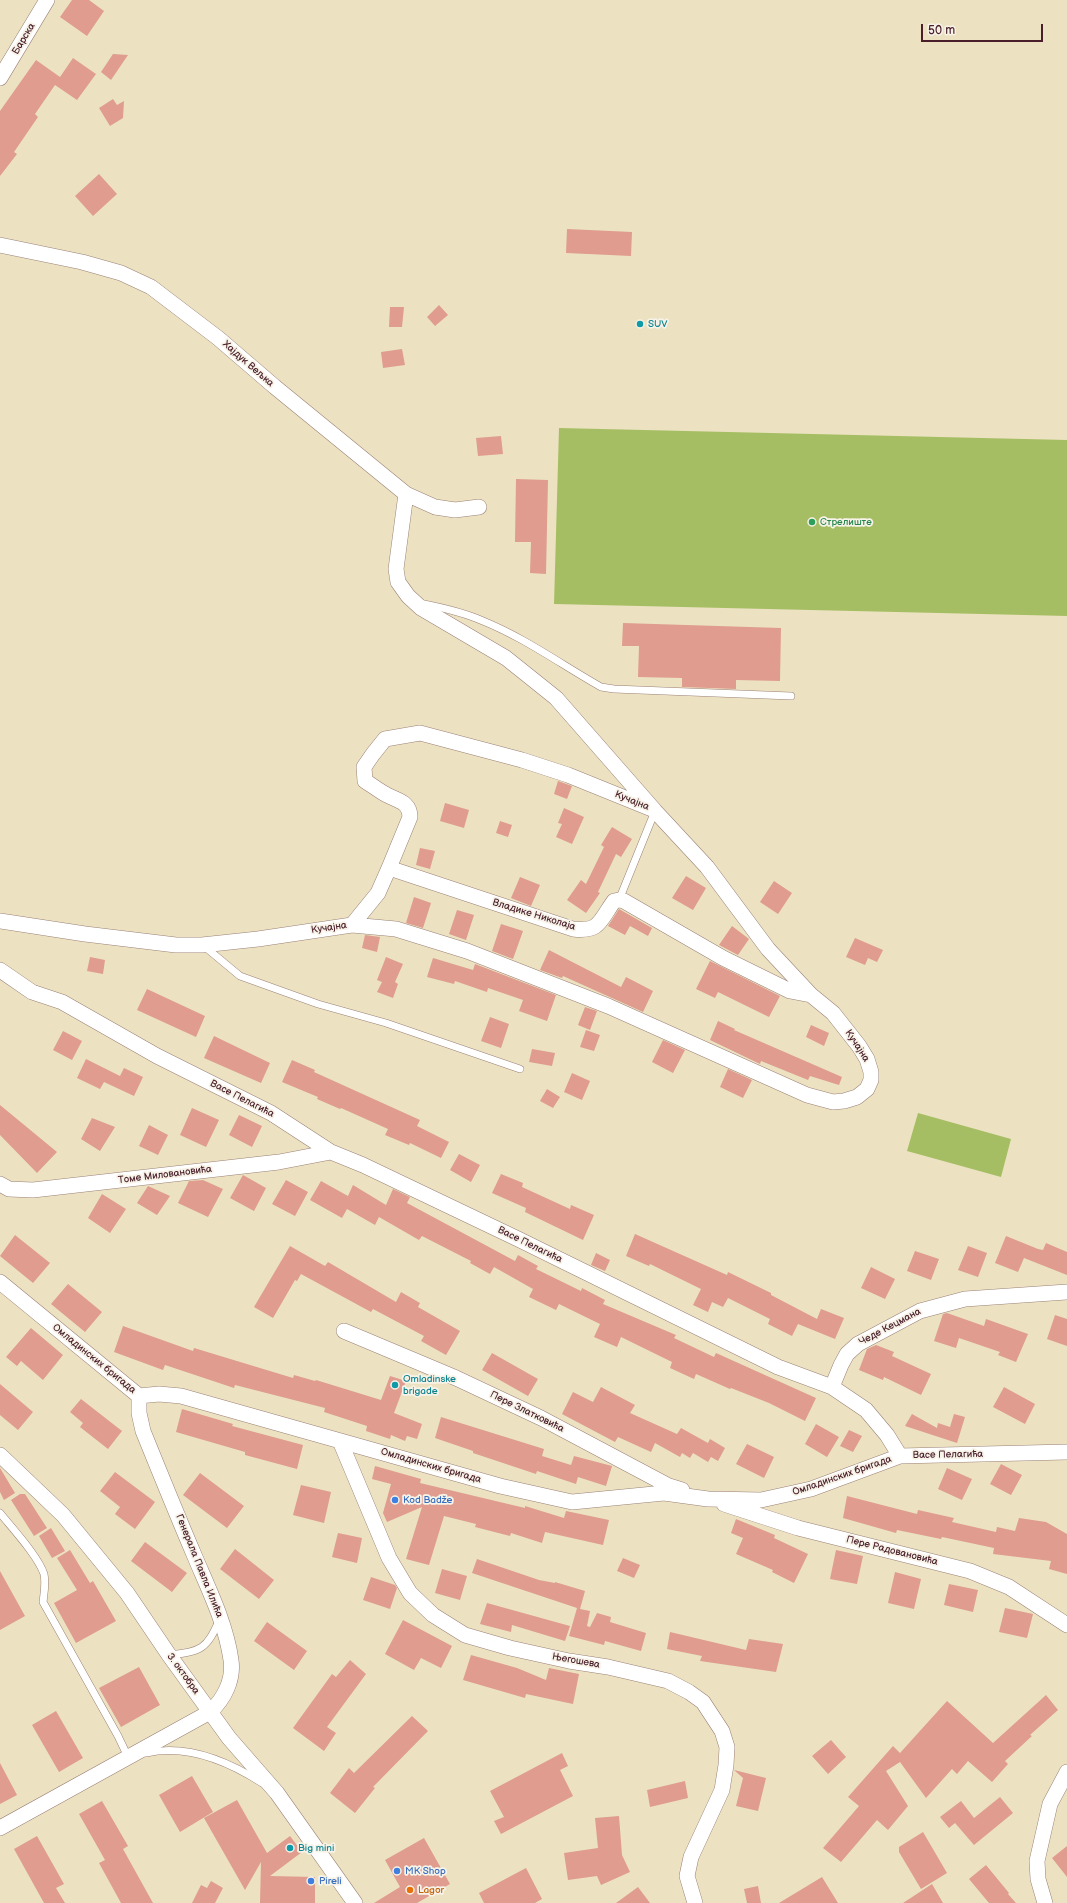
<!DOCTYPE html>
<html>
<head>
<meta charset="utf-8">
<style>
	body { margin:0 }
	#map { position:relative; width:1067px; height:1903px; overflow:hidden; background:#ece2c2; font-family:"Balsamiq Sans",sans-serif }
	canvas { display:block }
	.scale { position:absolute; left:921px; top:24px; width:122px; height:18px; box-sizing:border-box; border:2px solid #4a1f2b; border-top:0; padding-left:5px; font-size:12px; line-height:14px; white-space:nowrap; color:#4a1f2b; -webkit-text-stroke:3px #f7f3e8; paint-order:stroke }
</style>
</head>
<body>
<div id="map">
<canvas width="1067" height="1903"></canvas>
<div class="scale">50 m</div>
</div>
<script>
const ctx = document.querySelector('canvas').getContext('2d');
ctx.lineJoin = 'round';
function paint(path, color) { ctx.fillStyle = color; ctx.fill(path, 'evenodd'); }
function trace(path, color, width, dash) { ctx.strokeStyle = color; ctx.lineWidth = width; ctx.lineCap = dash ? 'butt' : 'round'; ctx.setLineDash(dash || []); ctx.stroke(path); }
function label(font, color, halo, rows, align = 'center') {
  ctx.font = font + ' "Balsamiq Sans",sans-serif'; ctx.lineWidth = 3.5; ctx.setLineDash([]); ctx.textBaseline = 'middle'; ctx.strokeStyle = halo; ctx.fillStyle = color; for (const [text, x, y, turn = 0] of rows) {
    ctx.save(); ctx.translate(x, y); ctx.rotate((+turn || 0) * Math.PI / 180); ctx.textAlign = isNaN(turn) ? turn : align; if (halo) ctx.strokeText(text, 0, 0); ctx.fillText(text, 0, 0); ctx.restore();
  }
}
paint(new Path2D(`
	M559 428 1067 440V616L554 604Z
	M918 1113 1011 1139 1001 1177 907 1151Z`), '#a6be63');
paint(new Path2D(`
	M72 0H89L104 11 87 36 60 17Z
	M113 54 128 55 111 80 101 72Z
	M73 58 96 74 77 100 55 85 35 114 38 117 14 152 17 154 0 176V111L36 60 60 77Z
	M113 99 117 105 124 101 123 118 110 126 99 108Z
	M99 174 117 194 93 216 75 196Z
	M567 229 632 232 631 256 566 253Z
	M439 305 448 315 435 326 427 317Z
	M390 307H404L402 327H389Z
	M402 349 405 365 383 368 381 352Z
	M501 436 503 454 478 456 476 438Z
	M516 479 548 480 546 574 530 573 531 542H515Z
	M623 623 781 628 780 681 736 680V689L682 687V678L638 677 639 646H622Z
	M558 781 572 786 567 799 554 794Z
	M445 803 469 810 464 828 440 821Z
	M564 808 584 817 572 844 556 837 562 824 558 823Z
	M500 821 512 825 508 837 496 833Z
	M612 827 632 839 621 857 616 854 598 892 600 893 586 913 567 900 581 880 586 884 604 847 601 845Z
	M420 848 435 851 430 869 416 865Z
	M686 876 706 888 693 910 672 898Z
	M520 877 540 885 531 906 511 898Z
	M774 881 792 893 778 914 760 902Z
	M414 897 431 903 423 928 406 923Z
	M619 909 652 928 648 936 630 926 625 935 608 926Z
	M457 910 474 915 466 940 449 934Z
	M501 924 523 931 513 959 492 951Z
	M732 926 749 939 738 955 719 945Z
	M365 935 380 937 377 952 362 948Z
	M855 938 883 950 877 962 868 958 865 965 846 957Z
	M549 950 621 987 626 977 653 991 643 1012 563 976 562 978 540 970Z
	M90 957 105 960 103 974 87 971Z
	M386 957 403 964 395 982 398 984 393 998 377 992 382 982 377 980Z
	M433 958 473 970 475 964 556 995 547 1021 519 1011 523 1000 488 988 487 992 455 981 454 984 427 977Z
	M710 961 780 996 769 1017 718 992 715 998 696 989Z
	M147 989 205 1016 196 1037 137 1010Z
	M585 1007 597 1011 590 1030 578 1025Z
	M490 1017 509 1024 501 1048 481 1041Z
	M718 1021 735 1029 734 1030 842 1077 839 1085 810 1076 808 1080 761 1061 760 1064 710 1040Z
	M811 1025 829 1033 824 1046 806 1037Z
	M586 1030 600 1035 594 1051 580 1047Z
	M63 1031 82 1041 72 1060 53 1050Z
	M214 1036 270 1063 261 1083 204 1058Z
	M663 1040 685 1050 673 1073 652 1062Z
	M532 1049 555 1053 552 1066 529 1062Z
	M86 1059 120 1076 124 1068 143 1077 134 1096 104 1082 100 1089 77 1078Z
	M292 1060 315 1070 314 1072 420 1120 417 1126 449 1142 441 1158 410 1143 409 1145 385 1135 388 1129 341 1108 340 1109 317 1099 318 1097 282 1082Z
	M728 1069 752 1080 743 1098 720 1087Z
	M572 1073 590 1081 582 1100 564 1092Z
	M547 1089 560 1097 553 1108 540 1101Z
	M0 1105 57 1152 37 1173 0 1135Z
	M192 1108 219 1120 206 1147 180 1135Z
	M239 1115 262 1126 252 1147 229 1135Z
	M92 1118 115 1127 100 1151 81 1139Z
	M149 1125 168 1135 158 1155 139 1146Z
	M459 1154 480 1165 471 1182 450 1170Z
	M501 1174 523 1183 522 1187 570 1209 571 1205 594 1215 583 1240 525 1212 526 1208 492 1193Z
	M243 1175 266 1188 254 1211 230 1198Z
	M203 1180 223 1189 208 1217 178 1203 189 1181Z
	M286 1180 308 1192 295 1216 272 1204Z
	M321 1181 348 1196 353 1185 386 1205 393 1189 410 1197 407 1203 515 1261 518 1255 538 1266 536 1269 581 1291 582 1288 605 1300 603 1304 676 1335 674 1338 714 1357 716 1353 816 1398 805 1421 769 1403 731 1388 730 1389 696 1374 694 1379 670 1368 672 1362 621 1337 617 1347 594 1337 600 1324 559 1304 556 1310 529 1297 533 1289 494 1267 490 1274 470 1263 471 1261 422 1236 419 1240 379 1217 375 1225 347 1209 342 1218 310 1200Z
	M148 1186 170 1196 157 1215 137 1203Z
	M102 1194 126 1209 110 1233 88 1218Z
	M635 1234 727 1275 728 1272 771 1293V1295L817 1319 821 1309 844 1318 835 1339 798 1324 792 1336 768 1324 770 1319 728 1298 723 1307 712 1302 708 1312 693 1305 701 1289 650 1264 649 1266 626 1256Z
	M15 1235 50 1263 33 1283 0 1256Z
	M1006 1236 1038 1249 1043 1250 1046 1243 1067 1252V1275L1024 1258 1018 1272 995 1263Z
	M290 1246 325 1266 328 1262 396 1302 401 1292 420 1303 418 1307 460 1331 446 1355 421 1341 424 1336 373 1309 371 1312 301 1274 297 1281 295 1280 273 1318 254 1307Z
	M968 1246 987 1253 978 1277 958 1270Z
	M915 1251 939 1259 931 1280 907 1271Z
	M596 1253 610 1260 605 1271 591 1265Z
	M871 1267 895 1279 885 1299 861 1288Z
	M68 1284 102 1312 85 1332 51 1304Z
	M947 1313 984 1326 986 1319 1028 1334 1016 1362 998 1355 1000 1352 959 1338 956 1348 934 1341 943 1314Z
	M1055 1315 1067 1319V1346L1047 1339Z
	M123 1326 193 1351 194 1348 293 1378 294 1375 315 1381 316 1380 381 1400 390 1376 406 1381 394 1413 422 1424 417 1439 407 1436 405 1441 391 1435 390 1439 366 1431 367 1426 324 1412 325 1408 235 1385 234 1388 165 1365 163 1370 114 1352Z
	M31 1328 63 1355 43 1380 21 1361 17 1366 6 1357Z
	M876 1345 894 1352 892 1356 931 1374 921 1395 884 1377 883 1380 859 1370 867 1349Z
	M492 1353 538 1379 528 1396 482 1370Z
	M0 1384 33 1412 18 1430 0 1415Z
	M601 1387 635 1405 630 1413 677 1434 681 1428 708 1443 710 1439 725 1448 718 1461 711 1457 708 1462 693 1453 690 1458 682 1453 680 1457 655 1443 651 1452 618 1437 615 1442 562 1414 573 1392 593 1402Z
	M1004 1387 1035 1404 1025 1424 993 1407Z
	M81 1399 122 1431 108 1449 80 1427 83 1423 70 1412Z
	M182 1409 233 1424 232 1426 303 1445 297 1469 245 1455V1452L176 1432Z
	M912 1414 937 1428 938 1423 950 1427 954 1414 965 1417 957 1443 905 1426Z
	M441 1417 544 1449 542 1456 571 1465 574 1456 612 1466 606 1486 578 1477 576 1484 537 1471 536 1474 473 1453V1451L435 1438Z
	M816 1424 839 1437 827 1457 805 1444Z
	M849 1430 862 1436 853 1452 840 1446Z
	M747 1444 774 1457 764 1478 736 1464Z
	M1001 1464 1022 1475 1011 1495 990 1484Z
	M375 1466 421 1479 420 1483 525 1508V1506L564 1518 566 1511 609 1520 603 1545 545 1532 542 1543 511 1533 510 1536 475 1527 476 1524 444 1516 429 1565 406 1559 422 1507 387 1522 383 1513 391 1484 372 1479Z
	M0 1468 15 1493 4 1500 0 1492Z
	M947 1468 972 1479 962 1500 938 1489Z
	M115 1472 155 1502 135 1529 115 1514 120 1507 100 1491Z
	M200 1473 244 1506 227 1528 183 1495Z
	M301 1485 331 1492 324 1523 293 1515Z
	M20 1494H25L47 1528 34 1536 11 1500Z
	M847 1496 917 1514 918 1510 954 1518 952 1522 996 1532 997 1527 1015 1531 1019 1518 1046 1522 1067 1534V1574L1049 1569 1051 1561 993 1554 994 1548 942 1537 941 1539 897 1530 896 1533 843 1518Z
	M736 1519 775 1535 774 1538 808 1554 794 1583 772 1572 773 1570 736 1554 743 1538 731 1533Z
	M51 1528 65 1551 52 1558 39 1536Z
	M338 1533 362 1538 357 1563 332 1557Z
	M145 1542 187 1573 172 1592 131 1561Z
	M235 1549 274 1580 259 1599 220 1569Z
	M70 1550 90 1583 93 1581 116 1621 76 1643 54 1603 77 1590 57 1558Z
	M836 1550 863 1556 857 1584 830 1579Z
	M623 1558 640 1565 634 1578 617 1571Z
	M477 1559 539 1580 555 1583V1582L585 1591 580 1609 590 1611 587 1626 590 1627 597 1613 611 1617 610 1622 646 1633 641 1651 605 1641 604 1645 569 1636 577 1608 472 1573Z
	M442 1569 467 1576 460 1600 435 1593Z
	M0 1571 25 1616 0 1630Z
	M895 1572 921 1579 914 1609 888 1603Z
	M371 1577 395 1585 397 1588 390 1609 363 1600Z
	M949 1584 978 1590 973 1612 944 1605Z
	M487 1603 570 1626 565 1641 512 1625 511 1632 480 1624Z
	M1005 1608 1033 1614 1027 1638 999 1632Z
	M403 1620 452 1646 441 1668 421 1658 414 1670 385 1654Z
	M267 1622 307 1651 294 1670 254 1641Z
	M670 1632 746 1650 749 1639 783 1644 776 1672 700 1661 702 1656 667 1649Z
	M471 1655 517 1668 546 1680 549 1668 579 1674 573 1704 526 1694 525 1698 463 1680Z
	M350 1660 366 1674 327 1727 336 1733 324 1751 293 1728 332 1674 336 1677Z
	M139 1667 160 1705 121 1727 99 1688Z
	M1046 1695 1058 1710 1030 1735 1032 1736 1005 1761 1008 1764 992 1782 968 1761 957 1774 952 1769 926 1798 900 1762 886 1771 908 1806 888 1830 877 1820 841 1862 823 1848 859 1806 848 1797 893 1746 900 1753 947 1701 993 1743Z
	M56 1711 83 1758 59 1772 32 1725Z
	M412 1716 428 1731 373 1787 375 1788 355 1813 330 1793 349 1768 354 1773Z
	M831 1740 846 1757 828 1774 812 1756Z
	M562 1753 568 1766 560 1770 573 1796 501 1834 494 1821 504 1817 490 1791Z
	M0 1763 17 1795 0 1804Z
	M734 1770 766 1778 758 1811 736 1806 743 1778Z
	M192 1776 213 1812 180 1832 159 1795Z
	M685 1781 688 1798 650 1807 647 1790Z
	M1000 1797 1013 1813 974 1845 955 1823 949 1828 940 1817 961 1801 974 1818Z
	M237 1800 267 1853 290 1836 302 1852 270 1876 315 1877V1903H260L261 1862 245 1890 204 1818Z
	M102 1801 128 1846 123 1849 153 1903H121L99 1863 105 1860 79 1814Z
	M619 1816 622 1855 630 1872 601 1885 597 1876 568 1880 564 1853 598 1848 595 1818Z
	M923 1832 947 1873 921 1889 899 1852V1847Z
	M37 1836 64 1884 56 1888 65 1903H44L14 1849Z
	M424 1838 450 1884 417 1903H374L400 1887 385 1860Z
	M1067 1846V1877L1052 1858Z
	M986 1865 1009 1893 1008 1894 1016 1903H989L969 1879Z
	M526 1868 542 1899 535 1903H484L479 1893Z
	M822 1877 838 1903H779Z
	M211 1881 223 1888 215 1903H192L201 1885 207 1888Z
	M932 1884 943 1903H903Z
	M758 1886 761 1903H747L744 1889Z
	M638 1887 650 1903H616Z`), '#df9c8f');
const service = new Path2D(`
	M424 604C444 608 465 613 483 621 525 638 562 665 601 687L614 689 791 696
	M619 900 655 811
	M204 946 240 976 318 1004 386 1023 520 1069
	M0 1513C12 1528 38 1556 44 1574 46 1583 44 1594 43 1602L118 1736 128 1757H130
	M169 1655C202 1651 206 1650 220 1619
	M146 1753C186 1744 228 1761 262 1783`);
const minor = new Path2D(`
	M0 78 47 0
	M0 245 82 262 121 273 151 287 218 338 275 387 406 494 435 507 455 510 479 507
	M389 868 410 817C410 802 398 801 387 795 379 791 372 785 365 781L364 767 373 754 385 739 420 733 522 760 568 775 652 809
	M0 921 85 934 176 945H202L258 939 352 925 396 929 467 951 608 1006 807 1095 833 1102 844 1101 857 1097 867 1089 871 1080V1072L867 1059 859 1046 833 1013 811 995 768 949 707 867 655 811 556 698 506 658 421 608 408 596 398 582 396 569 406 494
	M352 925 378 893 389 868 573 929C600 932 599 922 614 901L619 900 624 901 723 958 790 991 811 995
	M0 970 32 992 62 1002 157 1056 271 1113 331 1152 363 1165 518 1239 778 1367 832 1387 866 1410 887 1435 900 1456
	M0 1184 9 1189 33 1190 279 1162 331 1152
	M0 1282 139 1396 159 1394 181 1396 500 1486 572 1502 664 1493 708 1499 761 1500 811 1489 900 1456 1067 1452
	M344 1331 456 1378 541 1418 669 1486 682 1490
	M832 1387 841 1365 847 1354 858 1344 920 1311 965 1299 1067 1292
	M340 1441 389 1558 410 1593 433 1615 465 1635 510 1648 569 1661 608 1667 668 1681 689 1692 703 1702 722 1731 727 1747 726 1765 722 1790 691 1857 687 1876 695 1903
	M0 1455 63 1515 127 1593 169 1655 229 1738 277 1793 355 1903
	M724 1504 798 1528 970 1571 1009 1587 1067 1625
	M0 1828 210 1712C224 1699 234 1680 231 1660 226 1624 209 1590 195 1557 177 1515 160 1473 143 1431L139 1413V1396
	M1045 1903 1038 1879 1037 1861 1050 1804 1067 1772`);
trace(service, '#9b8076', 8);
trace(minor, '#9b8076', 16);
trace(service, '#fff', 7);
trace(minor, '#fff', 15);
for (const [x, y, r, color] of [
	[640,324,4,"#0f9aa8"],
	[812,522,4,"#2e9e5b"],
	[395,1385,4,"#0f9aa8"],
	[395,1500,4,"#3f7fe0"],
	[290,1848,4,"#0f9aa8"],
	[397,1871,4,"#3f7fe0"],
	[311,1881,4,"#3f7fe0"],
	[410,1890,4,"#e8710a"]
]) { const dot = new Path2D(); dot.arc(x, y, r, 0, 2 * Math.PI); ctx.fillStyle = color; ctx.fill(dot); trace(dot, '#f7f3e8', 1.5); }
label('10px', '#4a1f2b', '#f7f3e8', [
	["Барска",24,39,-59],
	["Хајдук Вељка",248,364,41],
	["Кучајна",632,801,22],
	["Владике Николаја",534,915,17],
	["Кучајна",329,928,-8],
	["Кучајна",857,1046,57],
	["Васе Пелагића",242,1099,27],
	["Томе Миловановића",165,1175,-7],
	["Васе Пелагића",530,1245,26],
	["Чеде Кецмана",890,1327,-28],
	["Омладинских бригада",94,1359,39],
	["Пере Златковића",527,1412,26],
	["Васе Пелагића",948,1455,-1],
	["Омладинских бригада",431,1466,16],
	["Омладинских бригада",842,1476,-19],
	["Пере Радовановића",892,1551,14],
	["Генерала Павла Илића",199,1566,68],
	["Његошева",576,1661,10],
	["3. октобра",183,1674,54]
]);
label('10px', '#0d838f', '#f7f3e8', [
	["SUV",648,324],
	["Omladinske",403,1379],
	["brigade",403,1391],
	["Big mini",298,1848]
], 'left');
label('10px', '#27864d', '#f7f3e8', [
	["Стрелиште",820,522]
], 'left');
label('10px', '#366cbe', '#f7f3e8', [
	["Kod Badže",403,1500],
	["MK Shop",405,1871],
	["Pireli",319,1881]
], 'left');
label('10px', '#c56008', '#f7f3e8', [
	["Lagor",418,1890]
], 'left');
</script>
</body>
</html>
